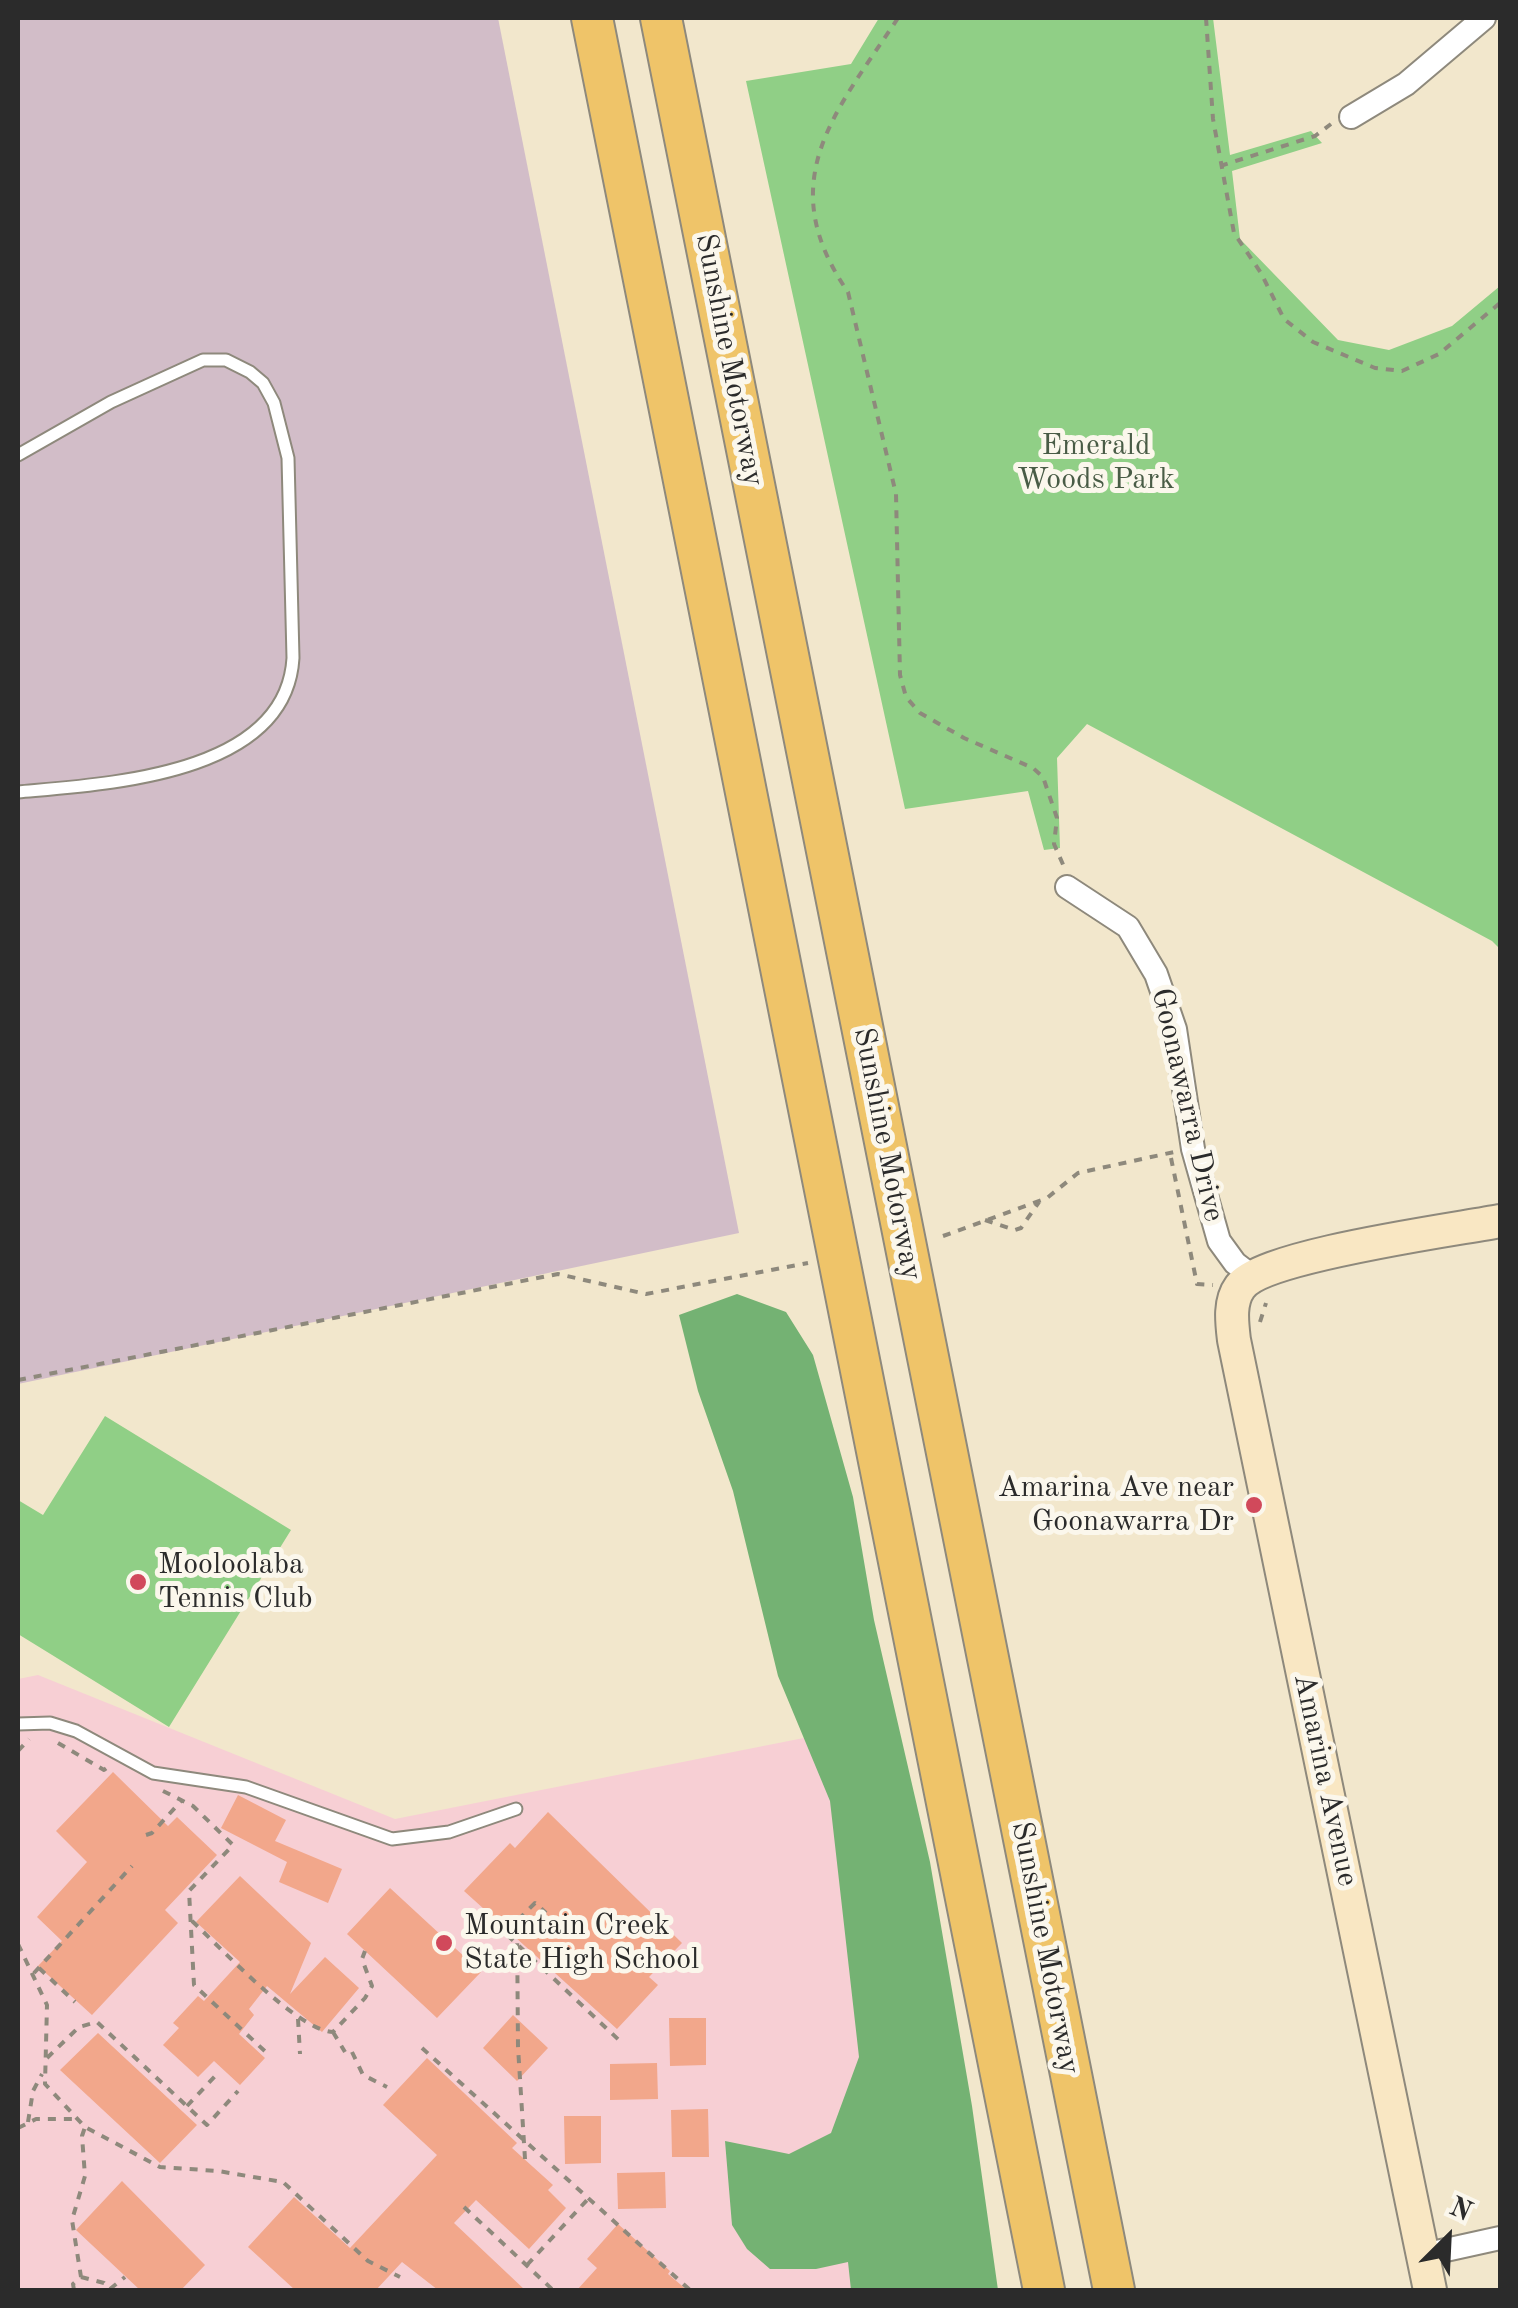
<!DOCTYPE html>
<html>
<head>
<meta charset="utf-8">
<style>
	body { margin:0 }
	#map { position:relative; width:1518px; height:2308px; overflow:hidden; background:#f2e7cc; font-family:"Old Standard TT",serif }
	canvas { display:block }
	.frame { position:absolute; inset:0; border:20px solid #2b2b2b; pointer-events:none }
	.north { position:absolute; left:1398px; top:2188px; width:100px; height:100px; -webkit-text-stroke:8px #fbf7ec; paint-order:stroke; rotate:24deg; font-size:28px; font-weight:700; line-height:40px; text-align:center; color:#2b2b2b }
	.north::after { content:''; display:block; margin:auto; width:35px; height:45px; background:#2b2b2b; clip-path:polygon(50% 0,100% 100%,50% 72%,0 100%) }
</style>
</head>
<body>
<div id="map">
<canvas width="1518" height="2308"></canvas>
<div class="frame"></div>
<div class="north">N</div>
</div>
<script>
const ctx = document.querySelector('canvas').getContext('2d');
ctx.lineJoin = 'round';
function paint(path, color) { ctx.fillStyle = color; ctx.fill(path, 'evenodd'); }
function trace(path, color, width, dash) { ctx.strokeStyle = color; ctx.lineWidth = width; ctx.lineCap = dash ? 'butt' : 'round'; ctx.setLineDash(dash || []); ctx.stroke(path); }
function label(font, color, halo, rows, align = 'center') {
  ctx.font = font + ' "Old Standard TT",serif'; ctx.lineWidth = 10; ctx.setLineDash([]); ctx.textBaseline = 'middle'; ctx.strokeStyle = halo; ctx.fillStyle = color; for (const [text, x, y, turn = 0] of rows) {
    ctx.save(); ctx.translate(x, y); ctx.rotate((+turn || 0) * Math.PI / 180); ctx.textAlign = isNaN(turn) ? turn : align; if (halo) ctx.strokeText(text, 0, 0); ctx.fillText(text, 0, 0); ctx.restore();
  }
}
paint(new Path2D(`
	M38 1675 395 1819 839 1731 899 2290H18V1679Z`), '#f7cfd4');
paint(new Path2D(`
	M18 18H498L739 1233 18 1384Z`), '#d2bdc8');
paint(new Path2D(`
	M879 18H1213L1230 155 1311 131 1322 143 1232 171 1240 239 1338 340 1389 350 1452 326 1500 286V949L1492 941 1087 724 1057 758 1060 848 1044 850 1028 791 905 809 746 81 851 64Z
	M105 1416 291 1530 169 1727 18 1634V1500L43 1515Z`), '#90cf86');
paint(new Path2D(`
	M737 1294 786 1312 813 1355 853 1497 874 1620 930 1862 972 2106 998 2290H851L848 2262 816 2269H770L747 2249 732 2225 725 2141 789 2154 831 2133 859 2057 830 1801 778 1676 733 1491 698 1391 679 1315Z`), '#74b273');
paint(new Path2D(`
	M113 1772 168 1826 177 1817 217 1855 165 1910 178 1923 92 2015 38 1966 62 1941 37 1917 87 1862 56 1831Z
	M238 1795 286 1820 275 1841 342 1869 328 1903 279 1882 287 1862 221 1828Z
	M548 1812 682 1943 649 1977 658 1985 617 2029 464 1891 510 1843 515 1848Z
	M240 1876 311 1943 290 1994 325 1957 359 1988 322 2032 267 1986 249 2009 254 2015 239 2034 265 2058 240 2085 214 2061 198 2077 163 2045 179 2028 173 2023 198 1996 204 2001 240 1962 196 1922Z
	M390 1888 481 1972 437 2018 347 1934Z
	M513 2015 548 2048 517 2081 483 2048Z
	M669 2018H706V2065L670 2066Z
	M98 2033 197 2125 160 2163 60 2070Z
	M427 2058 517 2143 512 2148 553 2185 548 2190 566 2208 529 2249 476 2200 454 2223 525 2290H438L402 2262 376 2290H295L248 2247 294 2197 350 2248 437 2155 383 2105Z
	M657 2063 658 2099 610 2100V2064Z
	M708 2109 709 2157H672L671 2110Z
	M564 2116H601V2163L565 2164Z
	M665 2172 666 2208 618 2209 617 2173Z
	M122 2181 205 2265 181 2290H140L76 2230Z
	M618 2224 670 2271 668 2274 687 2290H577L597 2268 587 2259Z`), '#f2a78b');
const lane = new Path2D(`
	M18 455 111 402 203 360H226L250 372 263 383 274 403 288 458 293 658C286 776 105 784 18 792
	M18 1724 50 1723 76 1731 153 1773 246 1787 392 1839 449 1832 516 1809`);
const street = new Path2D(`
	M1351 117 1406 84 1484 18
	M1067 887 1128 927 1156 974 1175 1029 1193 1149 1219 1241 1235 1263 1252 1276
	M1423 2255 1500 2238`);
const secondary = new Path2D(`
	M1430 2290 1234 1340C1232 1323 1229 1302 1240 1287 1263 1255 1453 1230 1500 1221`);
const highway = new Path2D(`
	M592 18 1044 2290
	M661 18 1114 2290`);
trace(lane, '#8e897c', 15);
trace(street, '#8e897c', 26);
trace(secondary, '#8e897c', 36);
trace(highway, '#8e897c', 44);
trace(new Path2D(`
	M898 18C836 112 771 181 848 292L896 494 900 675 906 697 920 713 964 738 1033 768 1043 777 1057 818 1054 844 1065 869
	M1206 18 1213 119 1234 233 1261 273 1284 319 1313 342 1375 368 1402 371 1439 354 1500 303
	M1220 166 1315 136 1331 124
	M1171 1158 1197 1284 1213 1285
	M985 1220 1015 1230 1021 1228 1039 1202
	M943 1236 1047 1198 1078 1173 1174 1152
	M1260 1322 1266 1303
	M18 1380 558 1274 646 1294 808 1263
	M58 1743 104 1770 109 1766
	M18 1751 29 1739
	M163 1791 193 1806 233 1845 189 1891 194 1985 270 2056
	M146 1835 152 1833 182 1800
	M484 1913 621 2042
	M192 1921C221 1948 298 2031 333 2032L365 1998 372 1986 362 1959 365 1951
	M18 1944 47 2005 45 2084 85 2127 160 2167 218 2171 283 2182 368 2261 400 2277
	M39 1968 75 2002
	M34 1973 132 1866
	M298 2019 300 2054
	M333 2032 345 2052
	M422 2048 690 2290
	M352 2052 363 2075 387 2087
	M47 2058 79 2027 97 2022 207 2125 238 2091
	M187 2106 218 2073
	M28 2122 33 2091 42 2074
	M18 2128 36 2119H76
	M525 2159 518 2047 517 1921 535 1903 546 1913
	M464 2207 553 2290
	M527 2265 588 2199
	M81 2277 104 2283 110 2290
	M110 2289 125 2277
	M74 2290 73 2284 81 2277 72 2220 85 2176 82 2136 85 2127`), '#8e897c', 4, [8, 8]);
trace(lane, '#fff', 11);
trace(street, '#fff', 22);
trace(secondary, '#f9e7c3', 32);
trace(highway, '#efc469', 40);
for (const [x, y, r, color] of [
	[1254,1505,10,"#d1495b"],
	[138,1582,10,"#d1495b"],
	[444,1943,10,"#d1495b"]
]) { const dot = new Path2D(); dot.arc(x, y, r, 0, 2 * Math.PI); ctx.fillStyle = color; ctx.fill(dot); trace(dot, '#fbf7ec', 4); }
label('30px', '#2b2b2b', '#fbf7ec', [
	["Sunshine Motorway",729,360,79],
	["Goonawarra Drive",1187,1105,77],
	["Sunshine Motorway",887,1154,79],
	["Amarina Avenue",1325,1780,78],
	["Sunshine Motorway",1045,1948,79]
]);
label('30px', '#495c46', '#fbf7ec', [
	["Emerald",1096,446],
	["Woods Park",1096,480]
]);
label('30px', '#2b2b2b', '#fbf7ec', [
	["Amarina Ave near",1234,1488,"right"],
	["Goonawarra Dr",1234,1522,"right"],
	["Mooloolaba",158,1565],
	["Tennis Club",158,1599],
	["Mountain Creek",464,1926],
	["State High School",464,1960]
], 'left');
</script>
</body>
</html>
